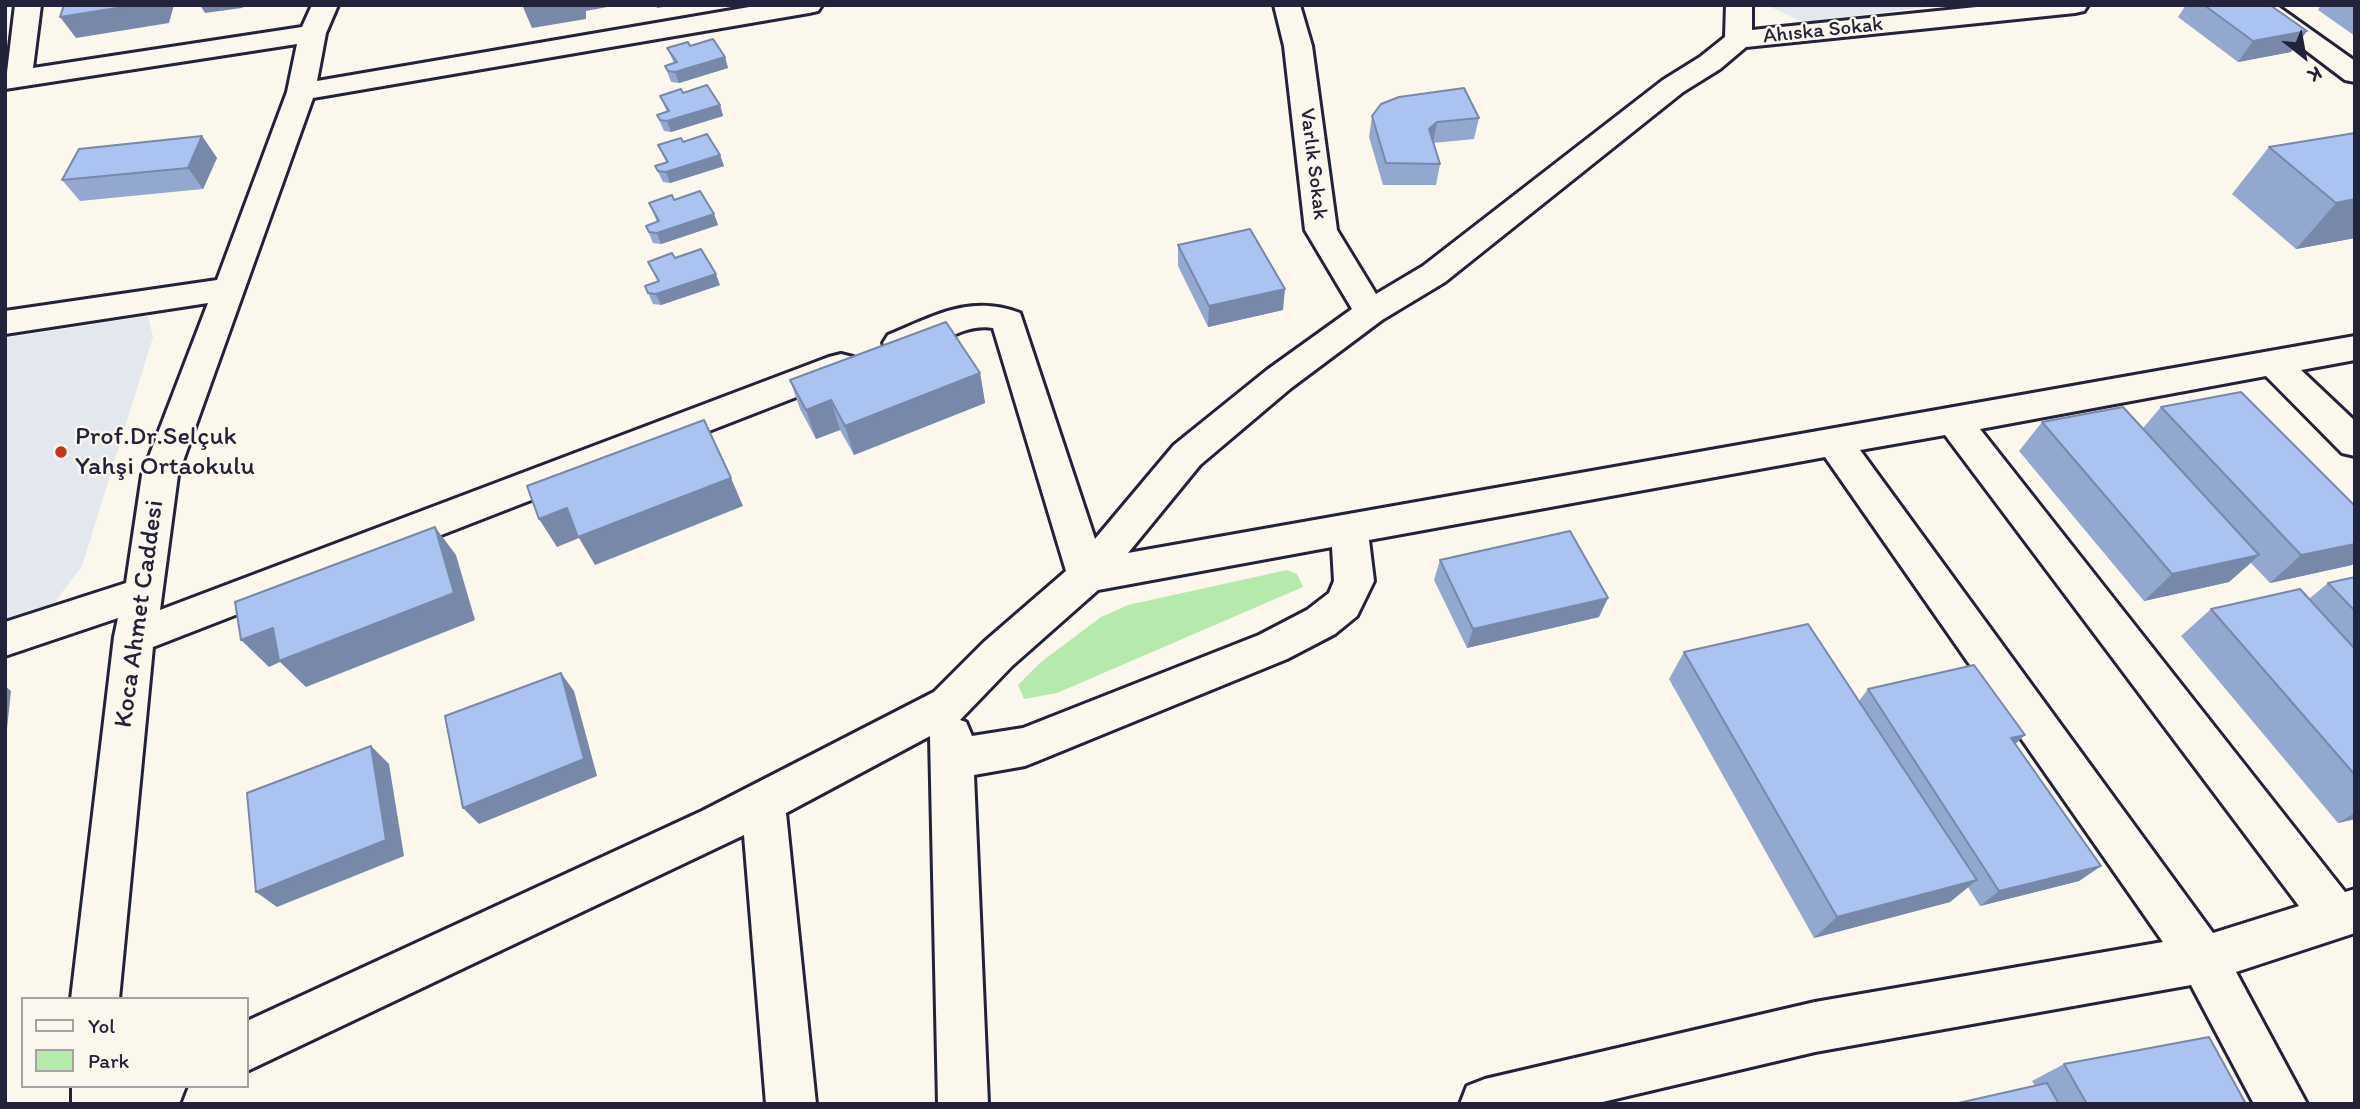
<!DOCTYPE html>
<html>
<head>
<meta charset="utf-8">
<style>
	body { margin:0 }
	#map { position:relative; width:2360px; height:1109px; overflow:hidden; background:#fbf7ec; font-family:Itim,sans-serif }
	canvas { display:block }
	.frame { position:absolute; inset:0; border:7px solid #22223b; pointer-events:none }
	.legend { position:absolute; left:21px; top:997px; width:228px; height:91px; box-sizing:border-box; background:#fbf7ec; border:2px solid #a4a2a5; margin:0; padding:9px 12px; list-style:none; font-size:21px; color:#22223b }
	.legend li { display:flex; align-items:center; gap:14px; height:35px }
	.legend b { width:35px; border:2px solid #a4a2a5 }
	.north { position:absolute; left:2269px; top:21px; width:70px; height:70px; -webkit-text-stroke:5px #fbf7ec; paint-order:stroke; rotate:149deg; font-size:19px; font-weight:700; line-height:28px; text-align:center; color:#22223b }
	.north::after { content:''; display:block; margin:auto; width:24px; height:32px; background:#22223b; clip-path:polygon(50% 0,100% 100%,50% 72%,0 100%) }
</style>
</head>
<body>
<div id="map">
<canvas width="2360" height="1109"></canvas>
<div class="frame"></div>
<ul class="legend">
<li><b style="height:9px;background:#fbf7ec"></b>Yol</li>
<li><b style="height:19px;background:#b6eaac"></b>Park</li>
</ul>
<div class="north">K</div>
</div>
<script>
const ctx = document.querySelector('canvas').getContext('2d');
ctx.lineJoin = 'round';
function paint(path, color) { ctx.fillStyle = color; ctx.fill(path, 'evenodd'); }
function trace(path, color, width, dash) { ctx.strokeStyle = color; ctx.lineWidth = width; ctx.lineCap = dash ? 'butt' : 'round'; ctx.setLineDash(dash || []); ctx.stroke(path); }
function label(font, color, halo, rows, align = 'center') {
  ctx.font = font + ' Itim,sans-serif'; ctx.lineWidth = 5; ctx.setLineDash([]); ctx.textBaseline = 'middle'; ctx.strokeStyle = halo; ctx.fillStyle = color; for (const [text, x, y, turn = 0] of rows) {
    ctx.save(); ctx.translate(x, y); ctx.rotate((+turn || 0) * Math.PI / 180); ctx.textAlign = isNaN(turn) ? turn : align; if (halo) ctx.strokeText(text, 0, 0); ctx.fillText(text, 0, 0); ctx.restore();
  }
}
paint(new Path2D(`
	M1766 5H1945L1803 22Z
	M148 316 153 337 82 566 54 603 5 620V338Z`), '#e3e7ee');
paint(new Path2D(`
	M1287 570 1297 574 1303 587 1057 693 1024 699 1018 685 1041 662 1101 617 1128 605Z`), '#b6eaac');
const minor = new Path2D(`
	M15 5H41L33 68 302 27 312 5H338L326 33 317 81 761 5H822L818 11 809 13 313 98 178 475 160 610 829 357 841 354 853 357 858 366 853 375 153 647 119 999H71L114 637 118 618 5 656V622L126 583 142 475 208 303 5 334V311L217 280 287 92 297 44 5 89Z
	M1274 5H1300L1312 46 1337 230 1376 294 1423 266 1663 80 1700 57 1725 37 1726 5H1752V30L1996 5H2088L2084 11 2075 13 1746 47 1720 69 1683 92 1445 282 1382 320 1291 388 1200 465 1128 553 2355 336V360L2301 370 2355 421V456L2342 453 2266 376 1980 429 2345 892 2355 889V933L2236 972 2307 1104H2254L2191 985 1815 1052 1594 1104H1460L1467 1086 1485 1079 1815 1002 2163 942 1825 457 1369 540 1374 581 1357 616 1335 634 1287 659 1040 760 1025 766 974 775 988 1104H938L930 736 786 813 816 1104H766L744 835 247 1071V1021L702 811 934 692 984 642 1066 571 993 328C956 321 924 362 888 351L883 343 888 335C934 316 970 294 1020 313L1095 539 1174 445 1267 370 1352 309 1305 230 1284 46ZM1945 435 2299 906 2213 933 1860 450ZM1332 547 1334 581 1329 593 1307 610 1259 635 1023 728 972 736 966 722 960 720 1012 666 1098 590Z
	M2246 5H2276L2355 61V82L2345 80Z
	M72 1086H186L179 1104H72Z`);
trace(minor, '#22223b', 6);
paint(minor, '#fbf7ec');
paint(new Path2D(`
	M2186 5H2270L2307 31 2291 52 2238 62 2178 17Z
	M2321 5H2355V36L2318 10Z
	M690 46 725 57 728 68 679 83 671 82 665 66 674 63 667 48Z
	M683 93 720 105 723 116 671 132 664 131 657 115 667 112 660 96Z
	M1372 116 1479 118 1474 139 1433 143 1440 164 1436 185H1383L1369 137Z
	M2355 133V238L2296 249 2232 194 2269 147Z
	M202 136 217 158 203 189 80 201 62 180Z
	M683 142 720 155 724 166 670 183 663 182 655 166 666 162 658 145Z
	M674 200 714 214 718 225 661 244 653 243 646 226 657 222 649 203Z
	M1178 245 1283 310 1208 327 1178 266Z
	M675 258 720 285 661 305 653 304 645 286 658 282 648 262Z
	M980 373 985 403 854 455 840 430 816 439 800 409 790 380Z
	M2161 407 2352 565 2270 583 2251 563 2229 582 2144 601 2019 451 2042 422 2143 428Z
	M1440 560 1599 617 1467 648 1434 580Z
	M2355 577V819L2338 823 2181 636 2211 609 2309 599 2328 583Z
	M1684 652 1859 701 1868 689 2016 744 2101 866 2079 881 1980 906 1968 887 1950 902 1814 938 1669 679Z
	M2064 1064 2246 1104H1954L2035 1086 2032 1081Z`), '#92a8cf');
paint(new Path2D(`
	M136 5H174L169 23 76 38 60 17Z
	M200 5H247L242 8 205 13Z
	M535 5H618L586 11V19L532 28 523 7Z
	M656 5H676L657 8Z
	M2307 31 2291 52 2238 62 2253 41Z
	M725 57 728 68 679 83 675 72Z
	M720 105 723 116 671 132 667 121Z
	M1437 122 1433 143 1429 129Z
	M202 136 217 158 203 189 188 168Z
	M720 155 724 166 670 183 666 172Z
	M2355 199V238L2296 249 2336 203Z
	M714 214 718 225 661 244 657 233Z
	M716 274 720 285 661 305 656 294Z
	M1285 289 1283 310 1208 327 1209 306Z
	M980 373 985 403 854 455 845 426Z
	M831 400 840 430 816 439 806 410Z
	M731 478 743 506 595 565 579 538 557 547 539 519 567 508Z
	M435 527 456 555 475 620 306 687 280 662 269 667 241 640 273 628Z
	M2355 544V563L2352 565 2270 583 2301 555Z
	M2259 555 2229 582 2144 601 2172 574Z
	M1608 598 1599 617 1467 648 1473 629Z
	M561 673 574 691 597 776 479 824 463 808Z
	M5 686 11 691 5 748Z
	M2025 735 2007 752 2011 738Z
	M371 746 389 764 404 856 277 907 256 892Z
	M2355 813V819L2338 823Z
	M2101 866 2079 881 1980 906 1999 891Z
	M1977 880 1950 902 1814 938 1837 917Z`), '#7788a9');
const building = new Path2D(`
	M64 5H136L60 17Z
	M2204 5H2270L2307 31 2253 41Z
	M713 39 725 57 675 72 668 71 665 66 677 62 667 48 688 42 690 46Z
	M707 85 720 105 667 121 660 120 657 115 669 111 660 96 681 89 683 93Z
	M1464 88 1479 118 1437 122 1429 129 1440 164 1386 163 1372 116 1381 104 1399 97Z
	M2355 133V199L2336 203 2269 147Z
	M707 134 720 155 666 172 658 171 655 166 668 162 658 145 681 138 683 142Z
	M202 136 188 168 62 180 79 149Z
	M700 191 714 214 657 233 649 232 646 226 659 221 649 203 672 195 674 200Z
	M1250 229 1285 289 1209 306 1178 245Z
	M701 249 716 274 656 294 648 293 645 286 659 281 648 262 672 253 675 258Z
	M946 322 980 373 845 426 831 400 806 410 790 380Z
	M2241 392 2355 506V544L2301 555 2161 407Z
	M2123 407 2259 555 2172 574 2042 422Z
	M704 420 731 478 578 537 567 508 539 519 527 486Z
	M435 527 454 593 279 661 273 628 241 640 235 602Z
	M1570 531 1608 598 1473 629 1440 560Z
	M2355 577V611L2328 583Z
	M2300 589 2355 649V775L2211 609Z
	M1808 624 1977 880 1837 917 1684 652Z
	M1974 665 2025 735 2011 738 2101 866 1999 891 1868 689Z
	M561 673 584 759 463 808 445 716Z
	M371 746 386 840 256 892 247 793Z
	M2209 1037 2246 1104H2087L2064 1064Z
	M2047 1083 2059 1104H1954Z`);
paint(building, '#aac3f1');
trace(building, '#7788a9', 2);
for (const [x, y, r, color] of [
	[61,452,7,"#c8321e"]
]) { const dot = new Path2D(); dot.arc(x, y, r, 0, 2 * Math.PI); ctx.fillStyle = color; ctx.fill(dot); trace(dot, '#fbf7ec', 2.5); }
label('21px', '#22223b', '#fbf7ec', [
	["Ahıska Sokak",1823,31,-6],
	["Varlık Sokak",1313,164,83]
]);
label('26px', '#22223b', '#fbf7ec', [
	["Prof.Dr.Selçuk",75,437],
	["Yahşi Ortaokulu",75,467]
], 'left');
label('26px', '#22223b', '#fbf7ec', [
	["Koca Ahmet Caddesi",140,614,-82]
]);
</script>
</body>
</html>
